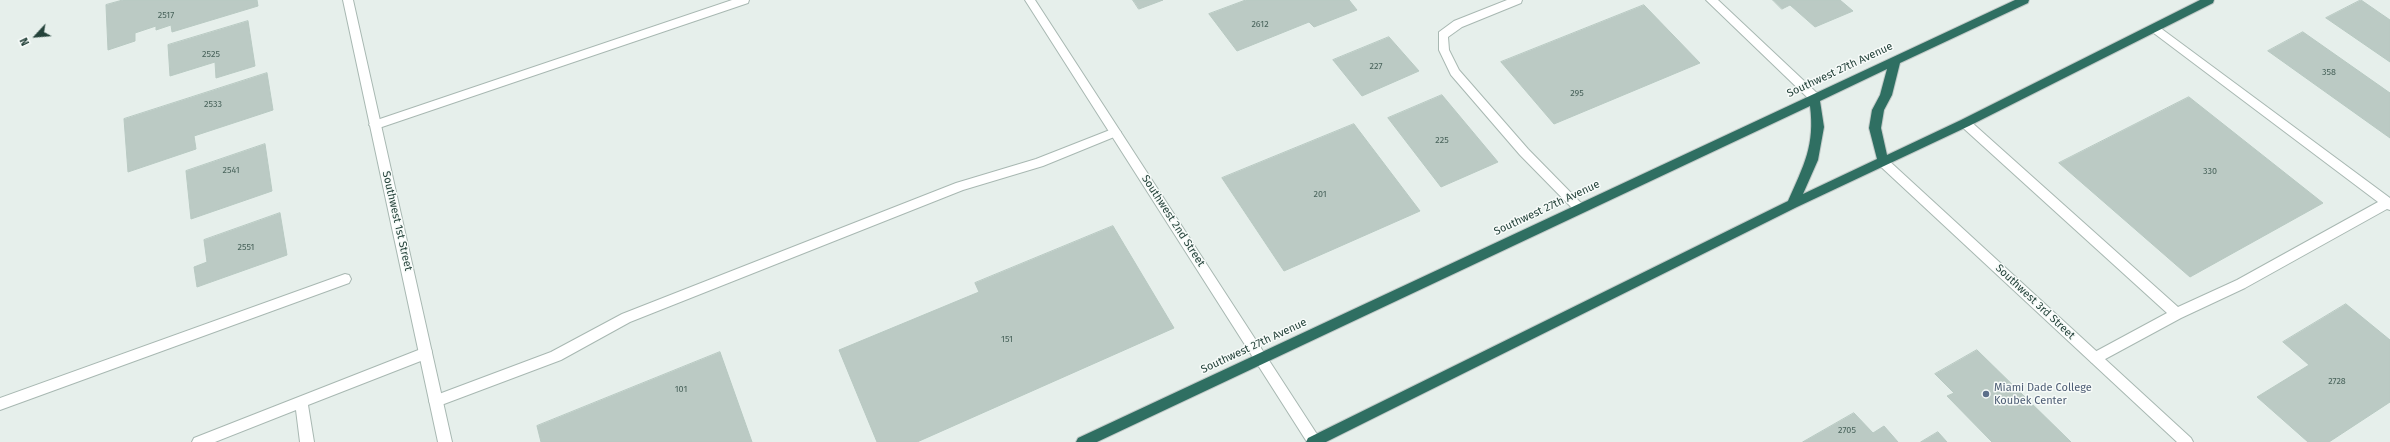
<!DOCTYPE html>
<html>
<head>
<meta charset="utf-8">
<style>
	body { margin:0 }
	#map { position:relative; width:2390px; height:442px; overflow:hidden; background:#e6efeb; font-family:"Fira Sans",sans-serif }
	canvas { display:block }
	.north { position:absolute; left:16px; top:16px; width:40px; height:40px; -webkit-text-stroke:3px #f7fbf9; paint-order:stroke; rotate:244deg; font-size:11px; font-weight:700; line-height:16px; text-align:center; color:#24423a }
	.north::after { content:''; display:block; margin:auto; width:14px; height:18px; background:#24423a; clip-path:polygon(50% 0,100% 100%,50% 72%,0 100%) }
</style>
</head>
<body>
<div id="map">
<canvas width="2390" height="442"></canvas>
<div class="north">N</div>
</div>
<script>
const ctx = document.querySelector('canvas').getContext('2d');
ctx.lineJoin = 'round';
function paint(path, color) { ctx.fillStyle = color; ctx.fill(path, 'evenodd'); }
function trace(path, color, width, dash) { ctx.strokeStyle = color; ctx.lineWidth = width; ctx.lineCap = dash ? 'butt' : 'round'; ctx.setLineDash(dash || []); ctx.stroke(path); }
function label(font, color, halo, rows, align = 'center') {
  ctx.font = font + ' "Fira Sans",sans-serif'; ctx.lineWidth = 3; ctx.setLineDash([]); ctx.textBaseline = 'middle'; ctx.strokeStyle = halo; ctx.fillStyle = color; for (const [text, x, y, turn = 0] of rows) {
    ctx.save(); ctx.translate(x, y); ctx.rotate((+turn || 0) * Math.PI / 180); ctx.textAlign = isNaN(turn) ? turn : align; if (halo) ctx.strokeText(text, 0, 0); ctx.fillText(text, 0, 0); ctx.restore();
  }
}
const building = new Path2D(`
	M123 0H257L258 6 172 32 171 25 156 30V26L135 33V41L108 50 106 5Z
	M1133 0H1163L1139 9Z
	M1246 0H1349L1357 10 1314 27 1309 22 1237 51 1209 14Z
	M1773 0H1840L1853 11 1815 27 1790 5 1782 9Z
	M2361 0 2390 20V62L2326 18Z
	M1644 5 1700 63 1554 124 1501 62Z
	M248 21 255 66 216 78 215 62 170 76 168 45Z
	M2303 32 2390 93V138L2268 51Z
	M1389 37 1419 71 1362 96 1333 60Z
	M267 73 273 110 194 136 196 149 128 172 124 119Z
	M1442 95 1498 162 1441 187 1388 118Z
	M2189 97 2323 203 2190 277 2059 163Z
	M1354 124 1420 211 1284 271 1222 178Z
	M265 144 272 191 191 219 186 171Z
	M280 213 287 255 197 287 194 267 207 262 204 240Z
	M1113 226 1174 328 917 442H877L839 350 979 292 975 283Z
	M2346 304 2390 340V402L2329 442H2308L2257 397 2309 365 2283 342Z
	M1977 350 2071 442H1992L1947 396 1954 393 1935 374Z
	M720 352 752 442H541L537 426Z
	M1854 413 1873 433 1884 426 1898 442H1803Z
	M1938 432 1947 442H1921Z`);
paint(building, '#bbcac4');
trace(building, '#b8c9c2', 1);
const lane = new Path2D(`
	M732 0H749L748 3 379 128 375 129 369 125 371 122Z
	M1507 0H1522L1521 3 1462 27 1448 37 1449 50 1459 70 1528 149 1583 205 1585 208 1583 211H1575L1520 155 1451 75 1439 50V32L1454 21Z
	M2155 24 2390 198V210L2387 209 2245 288 2181 318 2096 364 2091 362 2090 358 2091 354 2167 313 1961 126 1959 123 1961 120H1969L2178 307 2237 280 2378 202 2151 31 2150 28 2151 25Z
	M1115 128 1121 132 1119 135 1043 166 963 190 630 322 561 360 436 407 431 405 429 401 431 397 551 352 622 314 956 183 1036 159Z
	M345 274 349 275 351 279 349 283 0 410V398Z
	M426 347 431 349 432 353 431 357 308 405 314 442H300L296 410 215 442H192L194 438Z`);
const street = new Path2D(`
	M343 0H353L452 442H438Z
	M1025 0H1035L1322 442H1307Z
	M1706 0H1718L1818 94 1820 97 1818 100H1810Z
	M1883 157 1887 159 2191 438 2193 442H2177L1879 165 1877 162Z`);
const highway = new Path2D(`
	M2015 0H2029L2028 3 1900 63 1892 95 1884 110 1881 128 1887 155 1961 120 2200 0H2214L2213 3 1969 126 1797 207 1326 442H1306L1308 438 1788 201C1804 165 1815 145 1810 106L1097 442H1076L1078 438ZM1887 69 1880 95 1872 110 1869 128 1877 159 1803 194 1818 160 1824 127 1820 101Z`);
trace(lane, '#a8b8b2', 2);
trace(street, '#a8b8b2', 2);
trace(highway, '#c2cac8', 2);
paint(lane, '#fff');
paint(street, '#fff');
paint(highway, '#2f6f62');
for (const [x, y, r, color] of [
	[1986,394,4,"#5c6f8a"]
]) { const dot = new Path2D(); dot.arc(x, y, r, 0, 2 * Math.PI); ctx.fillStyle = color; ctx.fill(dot); trace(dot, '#f7fbf9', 1.5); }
label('9px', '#4a645c', null, [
	["2517",166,15],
	["2612",1260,24],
	["2525",211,54],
	["227",1376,66],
	["358",2329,72],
	["295",1577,93],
	["2533",213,104],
	["225",1442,140],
	["2541",231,170],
	["330",2210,171],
	["201",1320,194],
	["2551",246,247],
	["151",1007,339],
	["2728",2337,381],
	["101",681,389],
	["2705",1847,430]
]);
label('11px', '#24423a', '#f7fbf9', [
	["Southwest 27th Avenue",1840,70,-25],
	["Southwest 27th Avenue",1547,208,-25],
	["Southwest 1st Street",397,221,77],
	["Southwest 2nd Street",1173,221,57],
	["Southwest 3rd Street",2035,302,43],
	["Southwest 27th Avenue",1254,346,-25]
]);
label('11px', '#4e5e75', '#f7fbf9', [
	["Miami Dade College",1994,388],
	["Koubek Center",1994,401]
], 'left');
</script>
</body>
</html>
